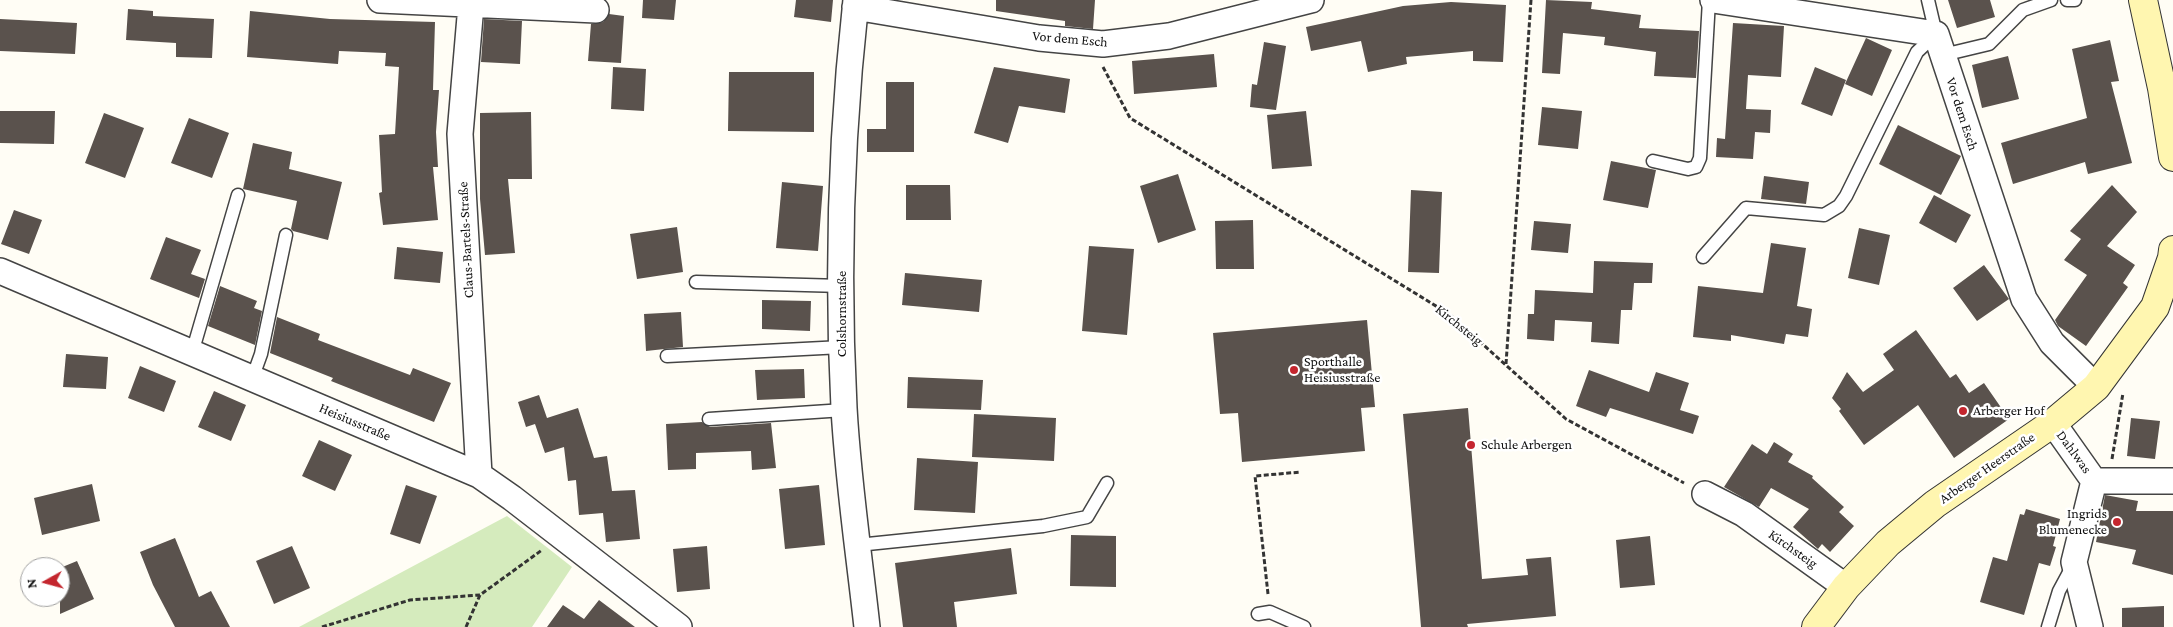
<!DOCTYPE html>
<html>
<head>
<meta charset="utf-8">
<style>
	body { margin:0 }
	#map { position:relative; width:2173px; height:627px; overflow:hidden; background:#fffdf5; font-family:"Crimson Pro",serif }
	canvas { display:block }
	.north { position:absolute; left:20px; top:557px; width:50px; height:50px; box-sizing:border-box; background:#fff; border:1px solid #a0a0a0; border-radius:50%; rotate:263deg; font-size:14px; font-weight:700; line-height:20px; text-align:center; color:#111 }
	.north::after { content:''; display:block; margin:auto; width:18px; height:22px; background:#c4262e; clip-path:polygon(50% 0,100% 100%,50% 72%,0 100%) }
</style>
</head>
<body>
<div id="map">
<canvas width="2173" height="627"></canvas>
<div class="north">N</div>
</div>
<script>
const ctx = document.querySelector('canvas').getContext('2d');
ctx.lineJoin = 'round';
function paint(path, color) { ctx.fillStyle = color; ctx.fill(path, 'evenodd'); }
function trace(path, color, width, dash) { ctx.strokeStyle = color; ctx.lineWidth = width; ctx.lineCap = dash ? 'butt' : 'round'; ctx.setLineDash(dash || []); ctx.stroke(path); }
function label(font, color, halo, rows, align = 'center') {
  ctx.font = font + ' "Crimson Pro",serif'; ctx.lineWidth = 5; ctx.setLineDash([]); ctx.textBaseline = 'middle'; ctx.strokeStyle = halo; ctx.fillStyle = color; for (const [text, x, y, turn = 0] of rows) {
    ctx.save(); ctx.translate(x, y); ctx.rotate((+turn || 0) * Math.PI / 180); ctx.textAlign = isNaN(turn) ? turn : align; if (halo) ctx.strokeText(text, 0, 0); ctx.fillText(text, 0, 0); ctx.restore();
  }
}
paint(new Path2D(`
	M507 516 572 567 532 627H299Z`), '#d5ebbd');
paint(new Path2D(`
	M643 0H676L674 20 642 18Z
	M796 0H833L831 22 794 17Z
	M996 0H1095L1093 29 1065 26V21L996 11Z
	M1546 0 1592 2 1591 9 1641 15 1639 28 1699 31 1696 78 1654 76 1656 52 1604 45 1605 37 1563 33 1560 74 1542 73Z
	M1948 0H1990L1995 17 1957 28Z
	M1451 2 1506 5 1503 62 1473 61V51L1406 57 1407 64 1368 72 1361 41 1311 51 1306 27 1403 6Z
	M128 9 153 11V16L214 19 212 58 176 57V43L126 40Z
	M250 11 330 19 435 22 433 90H439L436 132 438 167H433L438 220 383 225 379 193 382 192 379 135 395 134 399 67 385 66 386 53 339 51 338 64 247 57Z
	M609 14 624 16 621 63 588 61 591 24 603 22Z
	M0 19 77 23 75 54 0 51Z
	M484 19 522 21 520 64 481 62Z
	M1733 23 1784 26 1781 77 1748 75 1746 109 1771 110 1770 133 1755 132 1753 159 1716 157 1717 138 1725 139Z
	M1866 38 1892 50 1872 96 1845 84Z
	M2110 40 2119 81 2111 82 2132 163 2088 174 2085 162 2013 184 2001 143 2087 118 2072 49Z
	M1264 42 1286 46 1276 110 1250 107 1252 84 1257 85Z
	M1214 54 1217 87 1134 94 1132 61Z
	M2008 56 2019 99 1982 108 1972 65Z
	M613 67 646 69 644 111 611 109Z
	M994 67 1070 79 1065 113 1019 106 1008 143 974 133Z
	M1815 67 1846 80 1832 116 1801 104Z
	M729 72H814V132L728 131Z
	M886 82H914V152H867V129H886Z
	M1542 107 1582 111 1578 149 1538 145Z
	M0 111H55L54 144 0 143Z
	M1306 111 1312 166 1272 169 1267 115Z
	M531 112 532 179H508L515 253 485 255 480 199V113Z
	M104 113 144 128 125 178 85 163Z
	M189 118 229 133 212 178 171 163Z
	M1898 125 1961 156 1941 195 1879 164Z
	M253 143 292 152 289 169 342 182 328 240 293 231 291 229 297 201 243 189Z
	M1611 161 1656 170 1648 208 1603 200Z
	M1178 174 1196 230 1158 243 1140 186Z
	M1764 176 1809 182 1806 204 1761 199Z
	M782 182 823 186 818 251 776 248Z
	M906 185H950L951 220H906Z
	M2112 185 2137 212 2107 246 2135 265 2123 283 2128 287 2086 346 2058 326 2055 320 2087 275 2064 260 2081 239 2070 231Z
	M1411 190 1442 192 1439 273 1408 272Z
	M1934 195 1971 215 1956 243 1919 223Z
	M14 210 42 220 29 254 1 244Z
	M1253 220 1254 269H1216L1215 221Z
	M1534 221 1571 224 1568 253 1531 250Z
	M677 227 683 272 637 279 630 234Z
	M1859 228 1890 235 1879 285 1848 278Z
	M166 237 201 250 191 274 205 279 199 298 150 279Z
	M1771 243 1806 248 1797 306 1812 309 1808 337 1786 334 1784 344 1731 335V341L1693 337 1698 286 1763 293Z
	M1089 246 1134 249 1127 335 1082 331Z
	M397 247 443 252 440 283 394 279Z
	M1594 261 1653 263 1652 283H1634L1632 310H1621L1619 344 1591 342 1592 322 1555 320 1554 341 1527 339 1528 314H1534L1535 290 1593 293Z
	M1984 265 2009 299 1977 321 1953 288Z
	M905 273 982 280 979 312 902 305Z
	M220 286 257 301 254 308 262 311 255 345 208 326Z
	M762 300 811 301 810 331 762 329Z
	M681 312 683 347 646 351 644 314Z
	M277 317 320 334 318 340 410 375 413 368 451 383 434 422 331 381 333 378 270 353Z
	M1367 320 1375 407 1361 408 1365 451 1242 462 1238 413 1220 414 1213 333Z
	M1916 330 1950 378 1956 374 1969 393 1984 383 2009 419 1954 458 1918 405 1864 445 1839 411 1841 409 1832 398 1847 372 1863 392 1894 370 1883 354Z
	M66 354 108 357 106 389 63 387Z
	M140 366 176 381 164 412 128 398Z
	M804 369 805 398 757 400 755 370Z
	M1589 370 1649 392 1656 372 1689 383 1680 410 1699 416 1693 434 1610 408 1606 417 1576 406Z
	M908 377 983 380 981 410 907 408Z
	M214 391 246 405 231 441 198 427Z
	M539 395 547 418 578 408 594 458 607 456 612 491 635 490 640 539 606 542 603 513 579 515 576 480 568 481 564 447 545 453 535 424 526 427 518 402Z
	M1468 408 1482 579 1528 575 1526 559 1551 557 1556 616 1467 624 1468 627H1421L1403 414Z
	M974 414 1056 418 1054 461 972 457Z
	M2131 418 2160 421 2155 459 2127 456Z
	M702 422 710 427 771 423 776 468 752 470 751 451 696 453V469L668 470 666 424Z
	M319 440 352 455 335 491 302 476Z
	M1774 442 1793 454 1788 462 1813 476 1812 478 1844 507 1839 512 1854 526 1830 552 1822 544 1818 549 1793 527 1809 509 1771 488 1759 507 1724 487 1752 444 1767 454Z
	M917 458 978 462 975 513 914 510Z
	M92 484 100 521 42 535 34 498Z
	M406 485 437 496 420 544 390 534Z
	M819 485 825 545 785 549 779 489Z
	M2105 495 2138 501 2136 511H2173V575L2132 564 2136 550 2096 542Z
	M2026 509 2060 519 2053 546 2056 547 2050 566 2039 563 2024 615 1980 602 1993 557 2007 561 2020 514 2024 515Z
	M1071 535 1116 536V587L1070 586Z
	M1650 536 1655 585 1620 588 1616 540Z
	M175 538 199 597 211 591 230 627H175L153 585 140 552Z
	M292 546 310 588 274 604 256 561Z
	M707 546 710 589 677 592 673 549Z
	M1011 548 1017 594 954 602 957 627H903L895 563Z
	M77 561 94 599 60 614V568Z
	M599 600 635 627H547L563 605 584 619Z
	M2164 606V627H2122V608Z`), '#5a524d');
const lane = new Path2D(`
	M2067 0H2075
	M1943 55 1989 44 2023 10 2051 0
	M1653 161 1688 169 1696 167 1700 158 1709 0
	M1703 257 1746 208 1824 215 1839 206 1846 196 1917 52 1936 34 1928 0
	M696 282 842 286
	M192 353 238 195
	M667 356 842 347
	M252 379 261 354 286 235
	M709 419 844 410
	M858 545 1043 526 1087 517 1107 483
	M1258 614 1270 612 1304 627
	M2048 627 2059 591 2073 565`);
const street = new Path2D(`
	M380 0 596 10
	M856 0C841 135 837 273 844 408 848 481 859 554 867 627
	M1713 0 1936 34 2024 299 2052 343 2096 387
	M471 5 460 134 479 475
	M855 7 1039 38 1103 44 1169 36 1311 0
	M0 271 479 475 512 498 679 627
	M2053 423 2094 481 2074 562 2090 627
	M2094 481H2173
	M1705 494 1744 514 1846 587`);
const secondary = new Path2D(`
	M2143 0 2162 88 2173 157
	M1816 627 1846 587 1888 543 1935 504 2053 423 2096 387 2155 307 2172 258 2173 250`);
trace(lane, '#444', 15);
trace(street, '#444', 28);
trace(secondary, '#333', 30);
trace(new Path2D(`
	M1103 67 1130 118 1449 314 1566 419 1684 483
	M1506 364 1531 0
	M2112 459 2123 393
	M1268 594 1255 476 1301 472
	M322 627 410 600 480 595
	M466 627 480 595 542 550`), '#333', 3, [5, 2.5]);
trace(lane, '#fff', 12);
trace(street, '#fff', 25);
trace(secondary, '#fff6b0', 28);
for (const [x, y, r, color] of [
	[1294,370,5,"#c4262e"],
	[1963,411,5,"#c4262e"],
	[1471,445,5,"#c4262e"],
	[2117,522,5,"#c4262e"]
]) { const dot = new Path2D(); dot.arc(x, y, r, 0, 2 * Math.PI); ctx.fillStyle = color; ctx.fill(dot); trace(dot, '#fff', 2); }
label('14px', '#111', '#fff', [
	["Vor dem Esch",1070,39,5],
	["Vor dem Esch",1962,114,72],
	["Claus-Bartels-Straße",466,240,-93],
	["Colshornstraße",842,314,-90],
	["Kirchsteig",1459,325,39],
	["Heisiusstraße",355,422,23],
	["Dahlwas",2074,452,54],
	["Arberger Heerstraße",1987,468,-35],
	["Kirchsteig",1793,549,35]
]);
label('14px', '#111', '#fff', [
	["Sporthalle",1304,362],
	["Heisiusstraße",1304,378],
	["Arberger Hof",1973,411],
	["Schule Arbergen",1481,445],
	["Ingrids",2107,514,"right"],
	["Blumenecke",2107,530,"right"]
], 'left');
</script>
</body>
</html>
